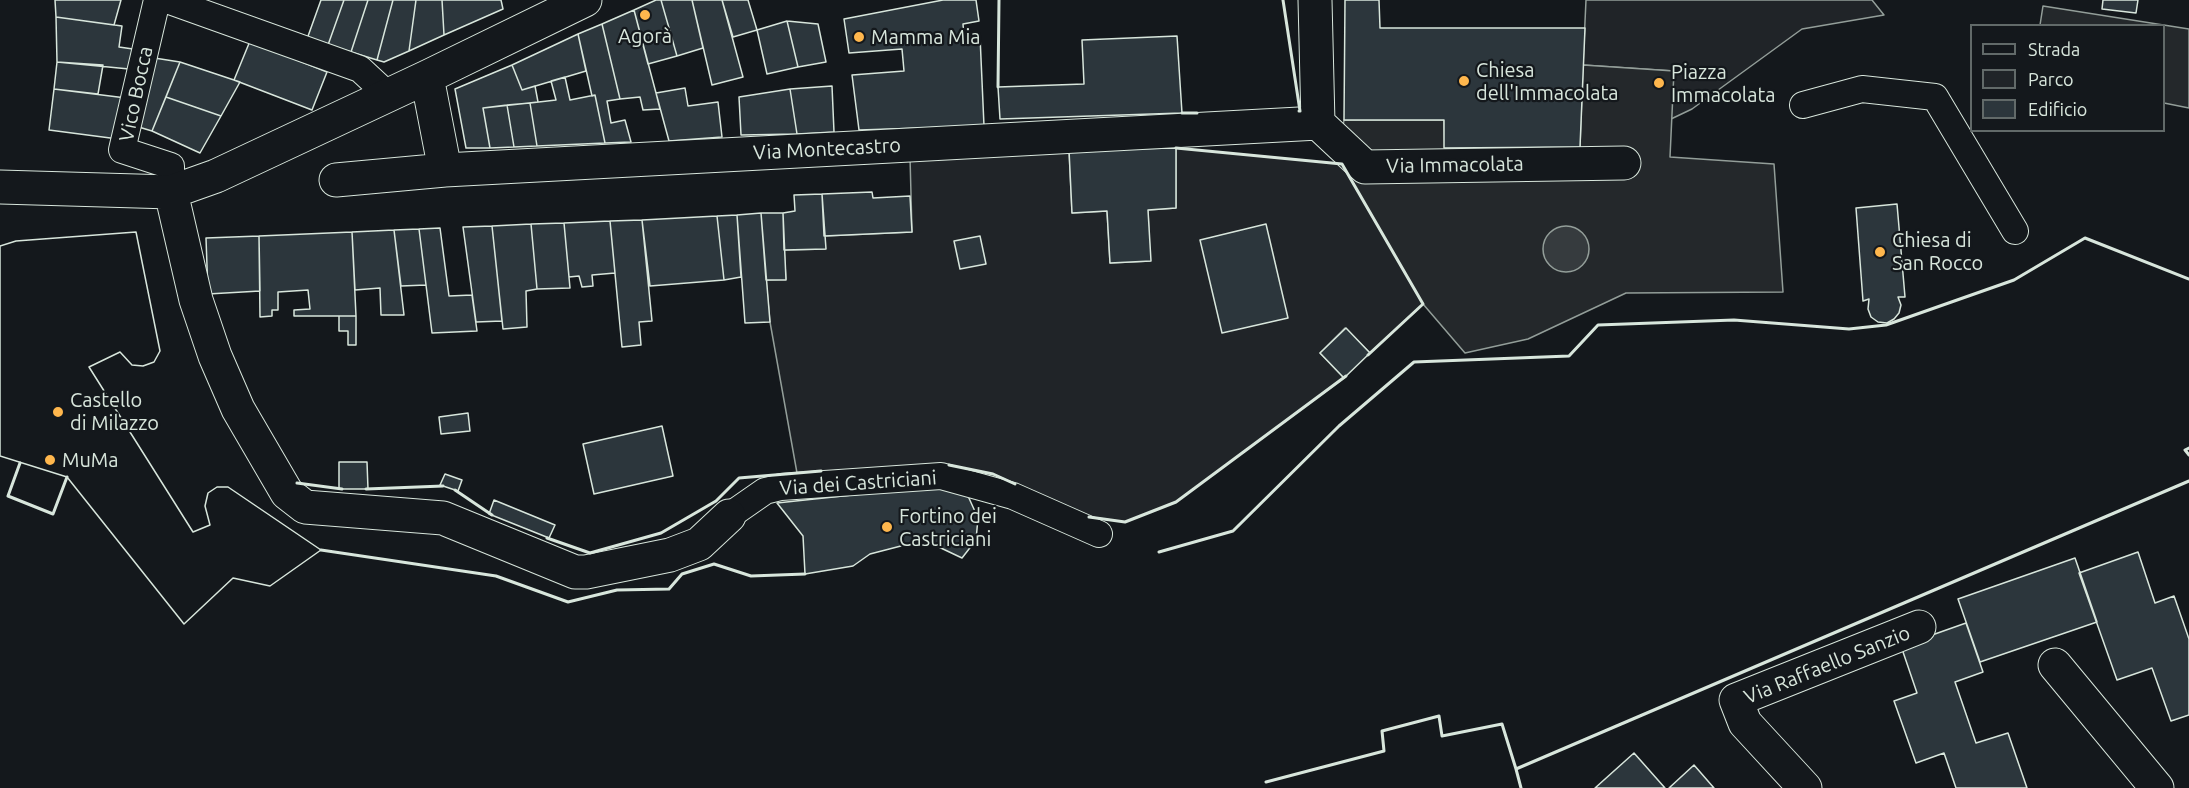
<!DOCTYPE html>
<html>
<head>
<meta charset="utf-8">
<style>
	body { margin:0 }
	#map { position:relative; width:2189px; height:788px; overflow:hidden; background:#14181c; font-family:Ubuntu,sans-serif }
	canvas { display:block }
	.legend { position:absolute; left:1970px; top:24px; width:195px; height:108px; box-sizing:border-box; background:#14181c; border:2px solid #626a69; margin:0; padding:8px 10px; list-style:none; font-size:18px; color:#d8e6dc }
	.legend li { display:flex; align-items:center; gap:12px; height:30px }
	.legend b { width:30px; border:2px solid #626a69 }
</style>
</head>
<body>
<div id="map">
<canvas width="2189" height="788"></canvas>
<ul class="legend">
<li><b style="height:8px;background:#14181c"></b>Strada</li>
<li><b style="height:16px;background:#202428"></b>Parco</li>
<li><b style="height:16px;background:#2c363c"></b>Edificio</li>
</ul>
</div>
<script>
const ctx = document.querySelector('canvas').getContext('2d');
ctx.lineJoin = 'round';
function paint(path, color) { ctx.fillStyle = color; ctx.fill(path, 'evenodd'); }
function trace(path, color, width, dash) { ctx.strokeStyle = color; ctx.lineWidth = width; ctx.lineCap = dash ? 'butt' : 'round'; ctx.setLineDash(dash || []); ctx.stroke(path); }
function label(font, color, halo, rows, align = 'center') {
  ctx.font = font + ' Ubuntu,sans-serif'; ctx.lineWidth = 4.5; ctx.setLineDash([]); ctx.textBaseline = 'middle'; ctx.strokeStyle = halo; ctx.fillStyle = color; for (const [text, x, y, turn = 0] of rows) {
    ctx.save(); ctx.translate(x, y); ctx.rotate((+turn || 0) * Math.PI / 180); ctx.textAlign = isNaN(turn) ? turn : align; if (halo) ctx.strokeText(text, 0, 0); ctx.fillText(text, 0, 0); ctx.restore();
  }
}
const green = new Path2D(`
	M1586 0H1872L1884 15 1802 29 1692 109 1671 119 1674 71 1583 65Z
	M1176 148 1342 164 1423 304 1370 353 1345 328 1320 353 1344 378 1176 502 1125 522 1091 517 993 474 944 464 797 473 770 322 766 280 786 279 784 250 825 249 824 236 912 232 910 157 1069 150 1072 213 1107 211 1110 263 1150 261 1148 210 1176 208Z`);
paint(green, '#202428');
trace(green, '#939e99', 1.5);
const parking = new Path2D(`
	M2043 6 2189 29V108L2164 103V26L2040 25Z
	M1583 65 1674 71 1670 157 1774 164 1783 292 1626 293 1528 339 1465 353 1423 304 1342 164 1340 145 1344 120H1444L1445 148 1580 147Z`);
paint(parking, '#24282b');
trace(parking, '#939e99', 1.5);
const water = new Path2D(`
	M1543 249a23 23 0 1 1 46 0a23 23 0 1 1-46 0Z`);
paint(water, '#363b3e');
trace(water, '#939e99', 1.5);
const building = new Path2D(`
	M55 0H121L114 25 56 17Z
	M321 0H344L328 45 307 39Z
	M344 0H368L351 52 328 45Z
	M368 0H393L377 60 351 52Z
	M393 0H416L409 51 384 62 377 60Z
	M416 0H442L444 35 409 51Z
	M442 0H501L503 9 444 35Z
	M656 0H661L677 56 648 64 634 10Z
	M661 0H692L703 48 677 56Z
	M692 0H722L743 77 712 85Z
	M722 0H748L757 30 733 37Z
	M943 0H976L979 21 963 24 964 37 980 36 984 126 859 130 852 75 904 71 902 49 849 53 844 19Z
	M1345 0H1379L1380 28H1585L1580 147 1444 148V120H1344Z
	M2103 0H2138L2136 13 2102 9Z
	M634 10 656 93 660 109 643 110 640 97 620 99 602 24Z
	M56 17 122 26 119 47 133 49 129 69 57 62Z
	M787 21 798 67 767 74 757 30Z
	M787 21 818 24 826 62 798 67Z
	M602 24 620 99 607 101 611 123 625 120 631 142 605 143 595 95 592 96 578 34Z
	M578 34 586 71 522 90 512 65Z
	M1177 36 1182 113 1000 119 998 87 1084 84 1082 40Z
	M250 41 327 72 312 110 234 80Z
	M148 57 180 62 152 131 132 125Z
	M57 62 103 65 98 94 54 89Z
	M180 62 240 82 221 116 166 97Z
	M512 65 522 90 535 86 538 102 483 108 490 148H466L455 89Z
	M565 77 570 100 595 95 605 143 537 146 530 103 556 100 551 81Z
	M832 86 834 132 797 134 790 89Z
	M685 88 688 106 718 102 722 137 669 141 656 93Z
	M54 89 126 98 118 139 49 130Z
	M790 89 797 134 741 135 739 97Z
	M166 97 221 116 200 153 152 131Z
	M530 103 537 146 514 147 507 105Z
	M507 105 514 147 490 148 483 108Z
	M1176 148V208L1148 210 1151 261 1110 263 1107 211 1072 213 1069 150Z
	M872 192 873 198 910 196 912 232 824 236 822 194Z
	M822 194 826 249 784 250 783 213 795 211 794 195Z
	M1897 204 1905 297H1898L1901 305 1899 313 1894 319 1887 323 1878 322 1871 317 1868 309 1869 299 1863 301 1856 208Z
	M761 213H783L786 280H766Z
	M761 213 770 322 745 323 737 215Z
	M737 215 741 277 724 280 717 216Z
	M717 216 724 280 650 286 642 220Z
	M642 220 652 321 639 322 641 345 622 347 610 221Z
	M610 221 615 273 592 275 593 286 582 287 579 276 569 277 564 223Z
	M564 223 570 288 537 289 531 224Z
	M531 224 537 289 526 291 527 327 503 329 492 226Z
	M1266 224 1288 318 1222 333 1200 240Z
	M492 226 502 321 476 322 463 227Z
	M440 228 449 296 472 295 477 331 432 333 419 229Z
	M419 229 426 285 401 286 394 230Z
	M394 230 404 315H381L380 288 355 290 352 232Z
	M136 232 160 351 154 362 143 366 132 365 120 352 89 367 193 532 210 525 205 506 208 493 217 487H228L321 550 270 586 233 578 184 624 67 477 0 456V246L16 241Z
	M136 232 160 351 154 362 143 366 132 365 120 352 89 367 193 532 210 525 205 506 208 493 217 487H228L321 550 270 586 233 578 184 624 67 477 0 456V246L16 241Z
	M352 232 356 316H294V310L310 309 308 290 278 292V310H272V316L260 317 259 236Z
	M259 236 260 291 208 294 206 238Z
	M980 236 986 264 960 269 954 241Z
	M339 316H356V345H348V331H339Z
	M1346 328 1370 353 1344 378 1320 353Z
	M468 413 470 431 441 434 439 417Z
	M662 426 673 476 594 494 583 444Z
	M339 462H367L368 489H339Z
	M445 474 462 480 458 491 440 485Z
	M946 485 968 496 978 518 976 540 962 558 924 540 870 554 853 566 805 574 803 536 777 503Z
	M494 500 555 525 549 538 489 514Z
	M2138 552 2155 603 2174 596 2189 639V715L2171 721 2152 668 2117 680 2079 573Z
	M2075 558 2097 622 1980 662 1958 599Z
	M1966 623 1983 672 1955 682 1976 743 2008 733 2027 788H1956L1944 753 1916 763 1894 701 1917 693 1901 646Z
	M1634 753 1665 788H1595Z
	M1694 765 1714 788H1669Z`);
paint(building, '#2c363c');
trace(building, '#d8e6dc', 1.5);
const pedestrian = new Path2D(`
	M157 0 122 150 171 166V192
	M167 0 360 69 388 95
	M1803 105 1862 89 1935 97 2015 231
	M729 516 765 491 781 487 941 476 1013 496 1099 534`);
const minor = new Path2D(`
	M1315 0 1318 123 1365 167 1624 163
	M427 77 445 170
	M336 180 445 170 1318 123
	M0 187 171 192 216 176 427 77 585 0
	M171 192 196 300 215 356 238 409 287 493 305 507 443 518 575 572H586L670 555 699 544 729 516
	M2055 665 2157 788
	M1805 788 1745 723 1736 700 1919 627`);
trace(pedestrian, '#d8e6dc', 28);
trace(minor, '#d8e6dc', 35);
trace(pedestrian, '#14181c', 26);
trace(minor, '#14181c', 33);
trace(new Path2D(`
	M1283 0 1300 111H1299
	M998 87 999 0
	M1182 113H1197
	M1176 148 1342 164 1423 304 1368 355
	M2189 448 2185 450 2189 455
	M20 463 8 496 53 514 67 477
	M949 465 993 474 1015 484
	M297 483 342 489
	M366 489 443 486
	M455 490 492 515
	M1089 517 1125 522 1176 502 1346 376
	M547 538 590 553 661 533 716 501 739 478 821 471
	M321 550 496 576 568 602 617 590 669 589 682 574 714 564 751 576 805 574
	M1159 552 1233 531 1339 426 1414 362 1569 356 1598 325 1734 320 1849 329 1886 325 2014 280 2085 238 2189 279
	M1266 782 1384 751 1382 731 1439 716 1442 736 1502 724 1516 769
	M1521 788 1516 769 2189 481`), '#d8e6dc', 3);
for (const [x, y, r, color] of [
	[645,15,6,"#ffb74d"],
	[859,37,6,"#ffb74d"],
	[1464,81,6,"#ffb74d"],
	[1659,83,6,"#ffb74d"],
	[1880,252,6,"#ffb74d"],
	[58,412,6,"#ffb74d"],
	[50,460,6,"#ffb74d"],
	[887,527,6,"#ffb74d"]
]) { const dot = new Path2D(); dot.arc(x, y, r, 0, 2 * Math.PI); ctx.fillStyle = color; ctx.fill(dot); trace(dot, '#14181c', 2); }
label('20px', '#d8e6dc', '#14181c', [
	["Agorà",645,36,"center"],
	["Mamma Mia",871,37],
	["Chiesa",1476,70],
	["dell'Immacolata",1476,93],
	["Piazza",1671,72],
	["Immacolata",1671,95],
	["Chiesa di",1892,240],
	["San Rocco",1892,263],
	["Castello",70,400],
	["di Milazzo",70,423],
	["MuMa",62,460],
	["Fortino dei",899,516],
	["Castriciani",899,539]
], 'left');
label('20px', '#d8e6dc', '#14181c', [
	["Vico Bocca",136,94,-78],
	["Via Montecastro",827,149,-3],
	["Via Immacolata",1455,165,-1],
	["Via dei Castriciani",858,483,-4],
	["Via Raffaello Sanzio",1827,665,-22]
]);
</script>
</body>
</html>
